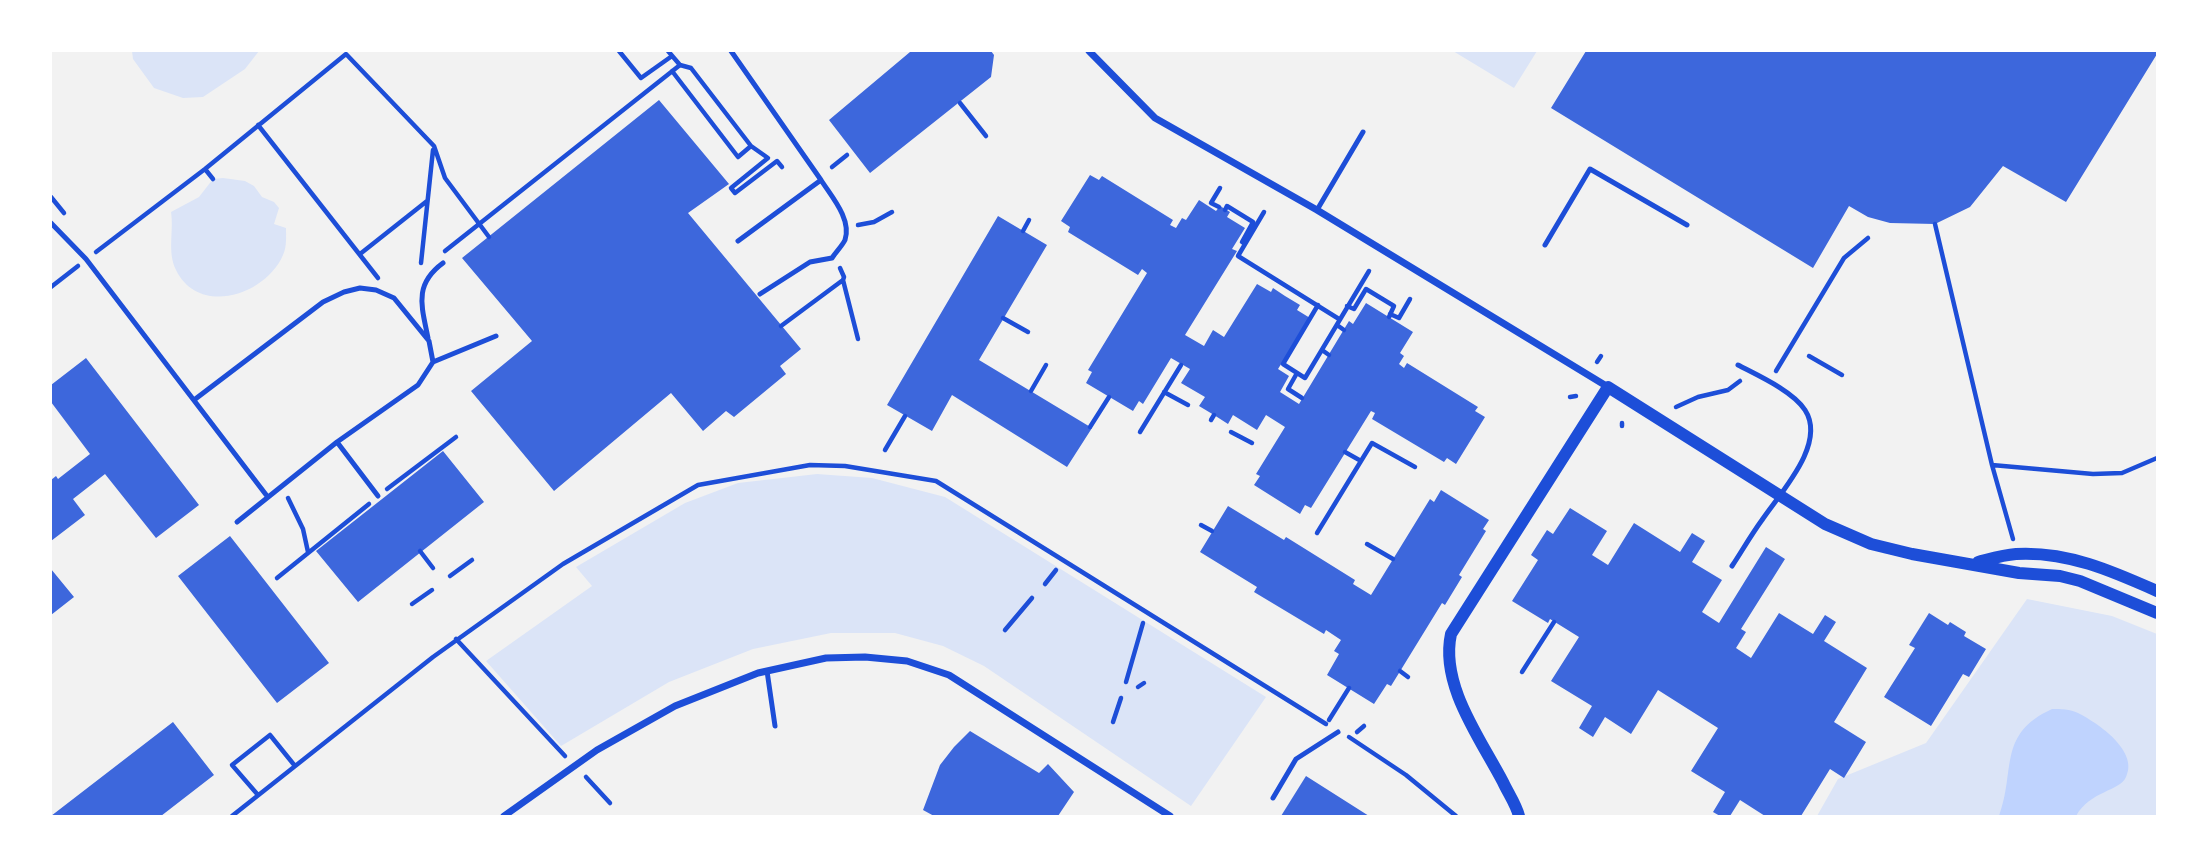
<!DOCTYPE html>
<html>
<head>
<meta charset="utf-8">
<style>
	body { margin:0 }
	#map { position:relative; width:2208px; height:867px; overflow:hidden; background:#f2f2f2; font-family:Quicksand,sans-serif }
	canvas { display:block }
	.frame { position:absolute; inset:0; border:52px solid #fff; pointer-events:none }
</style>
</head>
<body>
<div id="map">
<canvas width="2208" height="867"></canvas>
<div class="frame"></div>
</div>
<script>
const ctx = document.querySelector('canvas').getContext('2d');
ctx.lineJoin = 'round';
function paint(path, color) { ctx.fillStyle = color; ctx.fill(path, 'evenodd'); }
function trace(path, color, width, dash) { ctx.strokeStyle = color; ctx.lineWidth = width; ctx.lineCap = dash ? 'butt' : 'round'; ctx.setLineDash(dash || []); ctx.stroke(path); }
paint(new Path2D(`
	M132 51H259L245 69 203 97 183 98 154 88 133 59Z
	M1453 51H1537L1514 88Z
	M223 178 245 181 254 186 262 197 274 202 279 208 274 224 286 228C286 236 287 247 283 255 266 295 199 317 176 270 167 252 174 231 171 212L199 197 213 179Z
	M817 474 872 478 945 497 1266 697 1191 806 984 666 943 646 895 633H831L753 649 669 682 561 746 486 661 592 586 576 567 685 503 738 483Z
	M2027 599 2112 616 2157 634V816H1817L1838 779 1926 743Z`), '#dbe4f7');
paint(new Path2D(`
	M2052 709C2061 709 2070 709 2078 713 2098 723 2139 751 2126 777 2120 791 2090 791 2076 816H1999C2016 770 1997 734 2052 709Z`), '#bfd3fe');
paint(new Path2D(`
	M909 51H991L994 55 991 77 870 173 829 120 910 52Z
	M1586 51H2157V54L2066 202 2003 166 1970 207 1935 224 1890 223 1868 217 1849 206 1813 268 1551 108Z
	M659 100 729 184 688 213 801 349 780 366 786 374 734 417 726 411 703 431 671 393 554 491 471 391 532 341 462 258Z
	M1090 175 1099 180 1102 176 1173 220 1170 225 1176 228 1182 218 1186 220 1199 200 1216 211 1220 206 1230 212 1227 217 1245 228 1232 249 1237 251 1185 335 1204 346 1213 330 1224 337 1257 284 1271 292 1273 288 1285 296 1300 305 1297 310 1310 318 1278 369 1289 376 1280 392 1299 404 1349 321 1353 324 1366 303 1413 332 1400 353 1404 356 1399 364 1404 368 1407 363 1478 407 1475 411 1485 417 1456 464 1447 458 1444 462 1372 419 1375 413 1371 411 1311 508 1305 505 1300 514 1254 485 1260 476 1256 474 1285 427 1266 415 1257 430 1233 415 1228 424 1214 415 1199 406 1205 397 1181 383 1190 369 1171 358 1143 404 1139 401 1133 411 1086 383 1092 372 1088 370 1147 273 1142 269 1138 275 1068 232 1070 227 1061 221Z
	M998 216 1047 245 979 360 1092 428 1067 467 952 395 932 431 887 405Z
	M86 358 199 505 156 538 105 474 73 499 85 515 51 541V480L56 476 58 479 90 454 51 402V385Z
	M443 451 484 502 358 602 316 551Z
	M1441 490 1489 520 1483 529 1486 531 1459 575 1462 577 1445 605 1442 603 1391 686 1387 684 1374 704 1327 675 1339 654 1334 651 1341 640 1326 630 1324 634 1254 592 1257 587 1200 552 1228 506 1284 540 1286 537 1355 580 1353 584 1371 595 1430 499 1434 502Z
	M1570 508 1607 531 1592 555 1608 565 1634 523 1680 552 1692 533 1705 541 1692 562 1722 580 1702 612 1719 623 1766 547 1785 559 1741 629 1746 632 1736 648 1751 658 1779 613 1813 634 1825 615 1836 622 1824 641 1867 668 1834 722 1866 742 1844 778 1830 769 1801 816H1765L1740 800 1730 816H1720L1713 812 1725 792 1691 771 1718 728 1658 690 1631 734 1605 717 1593 737 1579 728 1592 706 1551 681 1579 637 1550 619 1548 623 1512 601 1538 560 1531 555 1547 530 1553 534Z
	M230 536 329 663 277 703 178 576Z
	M51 569 74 597 51 615Z
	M1929 613 1948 625 1950 622 1966 632 1964 636 1986 649 1969 677 1963 674 1931 726 1884 697 1915 648 1909 645Z
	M173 722 214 775 161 816H51Z
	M970 731 1039 773 1048 764 1074 792 1058 816H934L923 810 940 765 954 747Z
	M1306 776 1369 816H1281Z`), '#3d67dc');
trace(new Path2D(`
	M619 51 641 78 672 56
	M668 51 680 65 691 68 751 146 768 158 731 188 735 193 777 161 782 167
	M672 71 738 157 751 146
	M960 103 986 136
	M258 125 378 278
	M832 167 847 155
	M205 169 213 179
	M51 197 64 213
	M1219 207 1211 203 1220 188
	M1225 210 1227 206 1253 222 1242 242 1245 244
	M1264 212 1238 256 1339 319
	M1935 224 1992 465 2013 539
	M858 225 874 222 892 212
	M1023 231 1029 220
	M445 251 680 65
	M96 252 205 169 346 54 434 146 445 178 489 237
	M360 254 427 201
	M421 263 433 150
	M843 280 858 339
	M51 287 78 266
	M1318 305 1283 364 1305 378 1369 271
	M1347 306 1354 309 1366 289 1394 306 1389 317
	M1390 314 1399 318 1410 299
	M1003 318 1028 332
	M1337 325 1344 330
	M781 326 843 280 844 277 840 268
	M1322 350 1329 355
	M1809 356 1842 375
	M1597 362 1601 356
	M1776 371 1844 258 1868 238
	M1297 373 1288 389 1302 398
	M1031 391 1046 365
	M1164 392 1188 405
	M1570 397 1576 396
	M1676 407 1698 397 1728 390 1740 381
	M1211 420 1214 415
	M1622 423V426
	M1090 427 1109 397
	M1140 432 1181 365
	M1231 432 1252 443
	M885 450 905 416
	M1345 452 1361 461
	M1992 465 2093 474 2122 473 2157 458
	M387 489 456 437
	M288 498 303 529 308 552
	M1201 525 1212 531
	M1317 533 1372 443 1415 467
	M1367 544 1393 559
	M420 551 433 568
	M450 576 472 560
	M277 578 369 504
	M1045 584 1056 570
	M412 604 432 590
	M1005 630 1032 598
	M456 639 565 756
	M1400 671 1408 677
	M1522 672 1554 622
	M1126 682 1143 623
	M1138 687 1144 683
	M1329 720 1349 688
	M1113 722 1121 698
	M1357 732 1364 726
	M1349 737 1406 775 1456 816
	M586 777 610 803
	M258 795 232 765 270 735 295 766
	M232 816 433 657 563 564 698 485 810 465 845 466 936 481 1326 724`), '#1d4ed8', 4.5);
trace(new Path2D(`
	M731 51 821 180 738 241
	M1317 210 1363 132
	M51 223 86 259 267 496
	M1545 245 1590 169 1687 225
	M760 294 810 262 832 258C836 252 842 246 845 240 852 219 831 196 821 180
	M428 338C422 307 413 285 443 263
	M433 362 496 336
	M194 400 323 302 344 292 360 288 376 290 394 298 429 341 433 362 418 385 337 442 237 522
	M337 442 378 496
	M1732 566C1742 551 1751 535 1762 520 1780 493 1827 444 1805 410 1793 391 1757 375 1738 365
	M767 671 775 726
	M1273 798 1296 759 1338 732`), '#1d4ed8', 5);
trace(new Path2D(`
	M1089 51 1155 118 1317 210 1608 387
	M504 816 597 750 675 706 758 673 826 658 865 657 907 661 949 675 1170 816`), '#1d4ed8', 7);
trace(new Path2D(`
	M1978 562C1990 559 2003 555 2016 554 2067 551 2112 571 2157 591
	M1519 816C1516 804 1508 793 1503 782 1480 738 1440 685 1451 634L1608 387 1825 524 1871 544 1912 554 2019 573 2060 576 2080 581 2157 613`), '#1d4ed8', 12);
</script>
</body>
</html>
